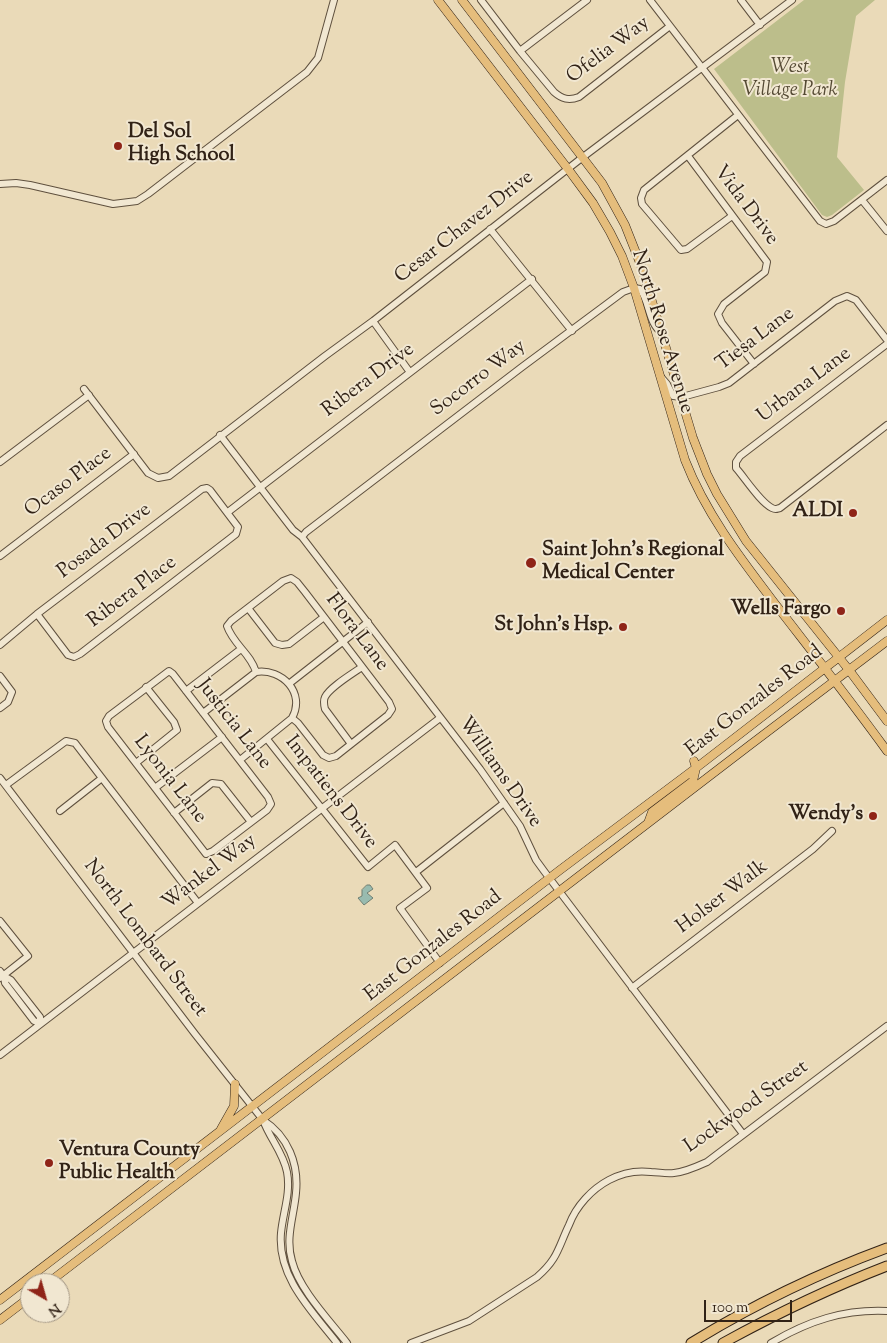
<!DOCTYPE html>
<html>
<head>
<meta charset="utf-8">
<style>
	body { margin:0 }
	#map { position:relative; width:887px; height:1343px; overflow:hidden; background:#eadab8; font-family:"Sorts Mill Goudy",serif }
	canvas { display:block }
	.north { position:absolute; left:20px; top:1273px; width:50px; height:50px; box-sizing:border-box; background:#f1e7d1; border:1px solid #a49886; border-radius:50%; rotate:142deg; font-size:14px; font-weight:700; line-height:20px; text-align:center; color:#312216 }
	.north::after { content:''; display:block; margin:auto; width:18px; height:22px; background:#8f2418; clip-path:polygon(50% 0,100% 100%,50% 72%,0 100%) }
	.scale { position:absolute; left:704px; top:1300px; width:88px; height:22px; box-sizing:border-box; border:2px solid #312216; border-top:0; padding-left:6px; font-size:15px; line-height:18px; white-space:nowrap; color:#312216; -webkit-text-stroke:4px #f1e7d1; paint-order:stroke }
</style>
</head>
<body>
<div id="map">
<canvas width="887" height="1343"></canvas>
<div class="north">N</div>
<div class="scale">100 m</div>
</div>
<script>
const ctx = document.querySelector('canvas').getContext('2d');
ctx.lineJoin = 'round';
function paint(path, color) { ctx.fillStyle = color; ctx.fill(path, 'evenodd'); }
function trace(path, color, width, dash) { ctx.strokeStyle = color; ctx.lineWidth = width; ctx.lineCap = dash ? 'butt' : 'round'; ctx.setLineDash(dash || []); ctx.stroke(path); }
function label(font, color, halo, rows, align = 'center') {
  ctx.font = font + ' "Sorts Mill Goudy",serif'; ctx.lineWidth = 4; ctx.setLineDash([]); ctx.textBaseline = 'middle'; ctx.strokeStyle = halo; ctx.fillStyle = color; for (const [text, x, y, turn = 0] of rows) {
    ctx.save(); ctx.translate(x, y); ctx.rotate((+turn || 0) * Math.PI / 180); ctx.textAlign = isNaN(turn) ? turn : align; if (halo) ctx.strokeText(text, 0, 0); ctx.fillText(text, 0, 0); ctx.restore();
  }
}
paint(new Path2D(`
	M804 0H875L856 16 845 82 837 157 864 190 832 215 827 217 822 215 714 69Z`), '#bcbe8b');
const water = new Path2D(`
	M367 885H370L373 889 367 893 373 898 364 905 358 898 362 896V890Z`);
paint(water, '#98bbaf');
trace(water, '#6f7e72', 1);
const minor = new Path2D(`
	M481 0 520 51 554 92C562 99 569 101 579 97L670 26
	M650 0 820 221 826 224 834 221 887 180
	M741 0 760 25
	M520 51 587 0
	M688 156 767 262 765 272 724 304 718 314 722 323 754 364
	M0 184 16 183 30 185 113 204 137 201 148 194 307 72 318 58 334 0
	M862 200 887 231
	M732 216 687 249 681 250 642 204 641 198 644 190 738 115
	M490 229 572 331
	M373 321 409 371
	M887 344 740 456 736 462V468C745 478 760 502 772 508 776 510 776 509 780 508L887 425
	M661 377 667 384 673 396 682 397 719 387 729 383 835 301 847 296 856 300 887 340
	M84 389 148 473 158 478 169 476 325 356 373 321 583 157 792 0
	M220 435 293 530 302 537 480 769 520 826 536 860 544 871 743 1134
	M0 462 89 395
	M228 512 532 279
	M302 537 306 532 522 367 623 292 634 288 640 289C650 302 648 323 662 333
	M0 556 134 454
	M248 608 275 643 282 645 289 644 324 617
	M0 645 37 614 202 489 207 488 210 490 238 527 236 534 80 654 74 657 68 655 37 614
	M169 671 173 674 268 797 271 804 267 810 213 851 206 854 108 727 106 721 109 716Z
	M256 672C251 654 233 644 227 626L231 621 283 581 291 578 297 582 305 592 389 702 392 709 388 715 336 756 329 758 323 755 298 723 292 718
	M0 676 12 692 8 702 0 708
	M290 683 368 622
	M186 691 241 649
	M203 713 256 672C282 668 306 693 292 718L240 760
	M267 739 368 867 395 845 427 888 400 908 440 963
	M351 744 325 709C324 705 323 701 325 697 330 687 352 674 362 667
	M136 763 177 730 174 722 146 687
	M0 778 195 1034 263 1120C288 1136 299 1164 296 1193 294 1216 285 1238 292 1261 299 1289 329 1320 347 1343
	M6 785 66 741 75 743 198 903
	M155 788 222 737
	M60 811 102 778
	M174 813 212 783 221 784 251 822
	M416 872 504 803
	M0 921 28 956 0 978
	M0 971 4 976 11 980 40 1017V1023
	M4 976 5 983 34 1021 40 1023
	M632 988 813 849 832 831
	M0 1055 440 718
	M263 1120C270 1139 283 1152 287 1172 291 1193 283 1212 281 1233 277 1277 312 1311 337 1343
	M411 1343 469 1321 537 1277C558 1259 558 1248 569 1225 576 1206 592 1189 609 1180 622 1173 636 1170 651 1172 658 1172 666 1174 674 1173 685 1172 696 1167 707 1162L887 1026
	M771 1343C808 1321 844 1309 887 1311`);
const major = new Path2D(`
	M438 0 568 169 593 203 610 232 622 256 634 288 685 460C706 514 741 559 776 605 813 653 851 701 887 751
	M462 0 602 183 625 225 642 268 693 438 707 474 717 494 746 541 849 670 887 721
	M648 823 652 812 693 781 696 768 694 761
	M221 1129 234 1106 235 1084
	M48 1283C329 1070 606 853 887 641
	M0 1300 560 870 696 768 887 620
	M0 1320 30 1297`);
const highway = new Path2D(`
	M691 1343C753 1305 819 1273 887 1248
	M723 1343C776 1314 830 1288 887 1266`);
trace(minor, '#5f503e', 8);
trace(major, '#312216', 9);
trace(highway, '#312216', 11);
trace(minor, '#f1e7d1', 6);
trace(major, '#e5bd7c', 8);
trace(highway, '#e5bd7c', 9);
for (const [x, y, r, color] of [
	[118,146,5,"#8f2418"],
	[853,513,5,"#8f2418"],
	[531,563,6,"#8f2418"],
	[841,611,5,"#8f2418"],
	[623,627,5,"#8f2418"],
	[873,816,5,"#8f2418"],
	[49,1163,5,"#8f2418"]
]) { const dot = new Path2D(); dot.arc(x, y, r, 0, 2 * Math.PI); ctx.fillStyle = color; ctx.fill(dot); trace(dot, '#f1e7d1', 2); }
label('20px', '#312216', '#f1e7d1', [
	["Ofelia Way",609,51,-37],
	["Vida Drive",745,206,53],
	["Cesar Chavez Drive",465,228,-38],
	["North Rose Avenue",661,332,73],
	["Tiesa Lane",756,340,-37],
	["Socorro Way",479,379,-37],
	["Ribera Drive",369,381,-37],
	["Urbana Lane",805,386,-37],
	["Ocaso Place",69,483,-37],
	["Posada Drive",105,542,-37],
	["Ribera Place",133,593,-37],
	["Flora Lane",356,633,53],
	["East Gonzales Road",755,702,-38],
	["Justicia Lane",233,725,52],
	["Williams Drive",499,773,55],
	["Lyonia Lane",169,780,52],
	["Impatiens Drive",330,793,52],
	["Wankel Way",210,873,-37],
	["Holser Walk",723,898,-37],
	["North Lombard Street",144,939,53],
	["East Gonzales Road",434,947,-38],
	["Lockwood Street",747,1108,-35]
]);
label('italic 20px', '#544933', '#f1e7d1', [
	["West",790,69],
	["Village Park",790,92]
]);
label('bold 20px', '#312216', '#f1e7d1', [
	["Del Sol",128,134,"left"],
	["High School",128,157,"left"],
	["ALDI",843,513],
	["Saint John's Regional",542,552,"left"],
	["Medical Center",542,575,"left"],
	["Wells Fargo",831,611],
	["St John's Hsp.",613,627],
	["Wendy's",863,816],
	["Ventura County",59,1152,"left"],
	["Public Health",59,1175,"left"]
], 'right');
</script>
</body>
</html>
